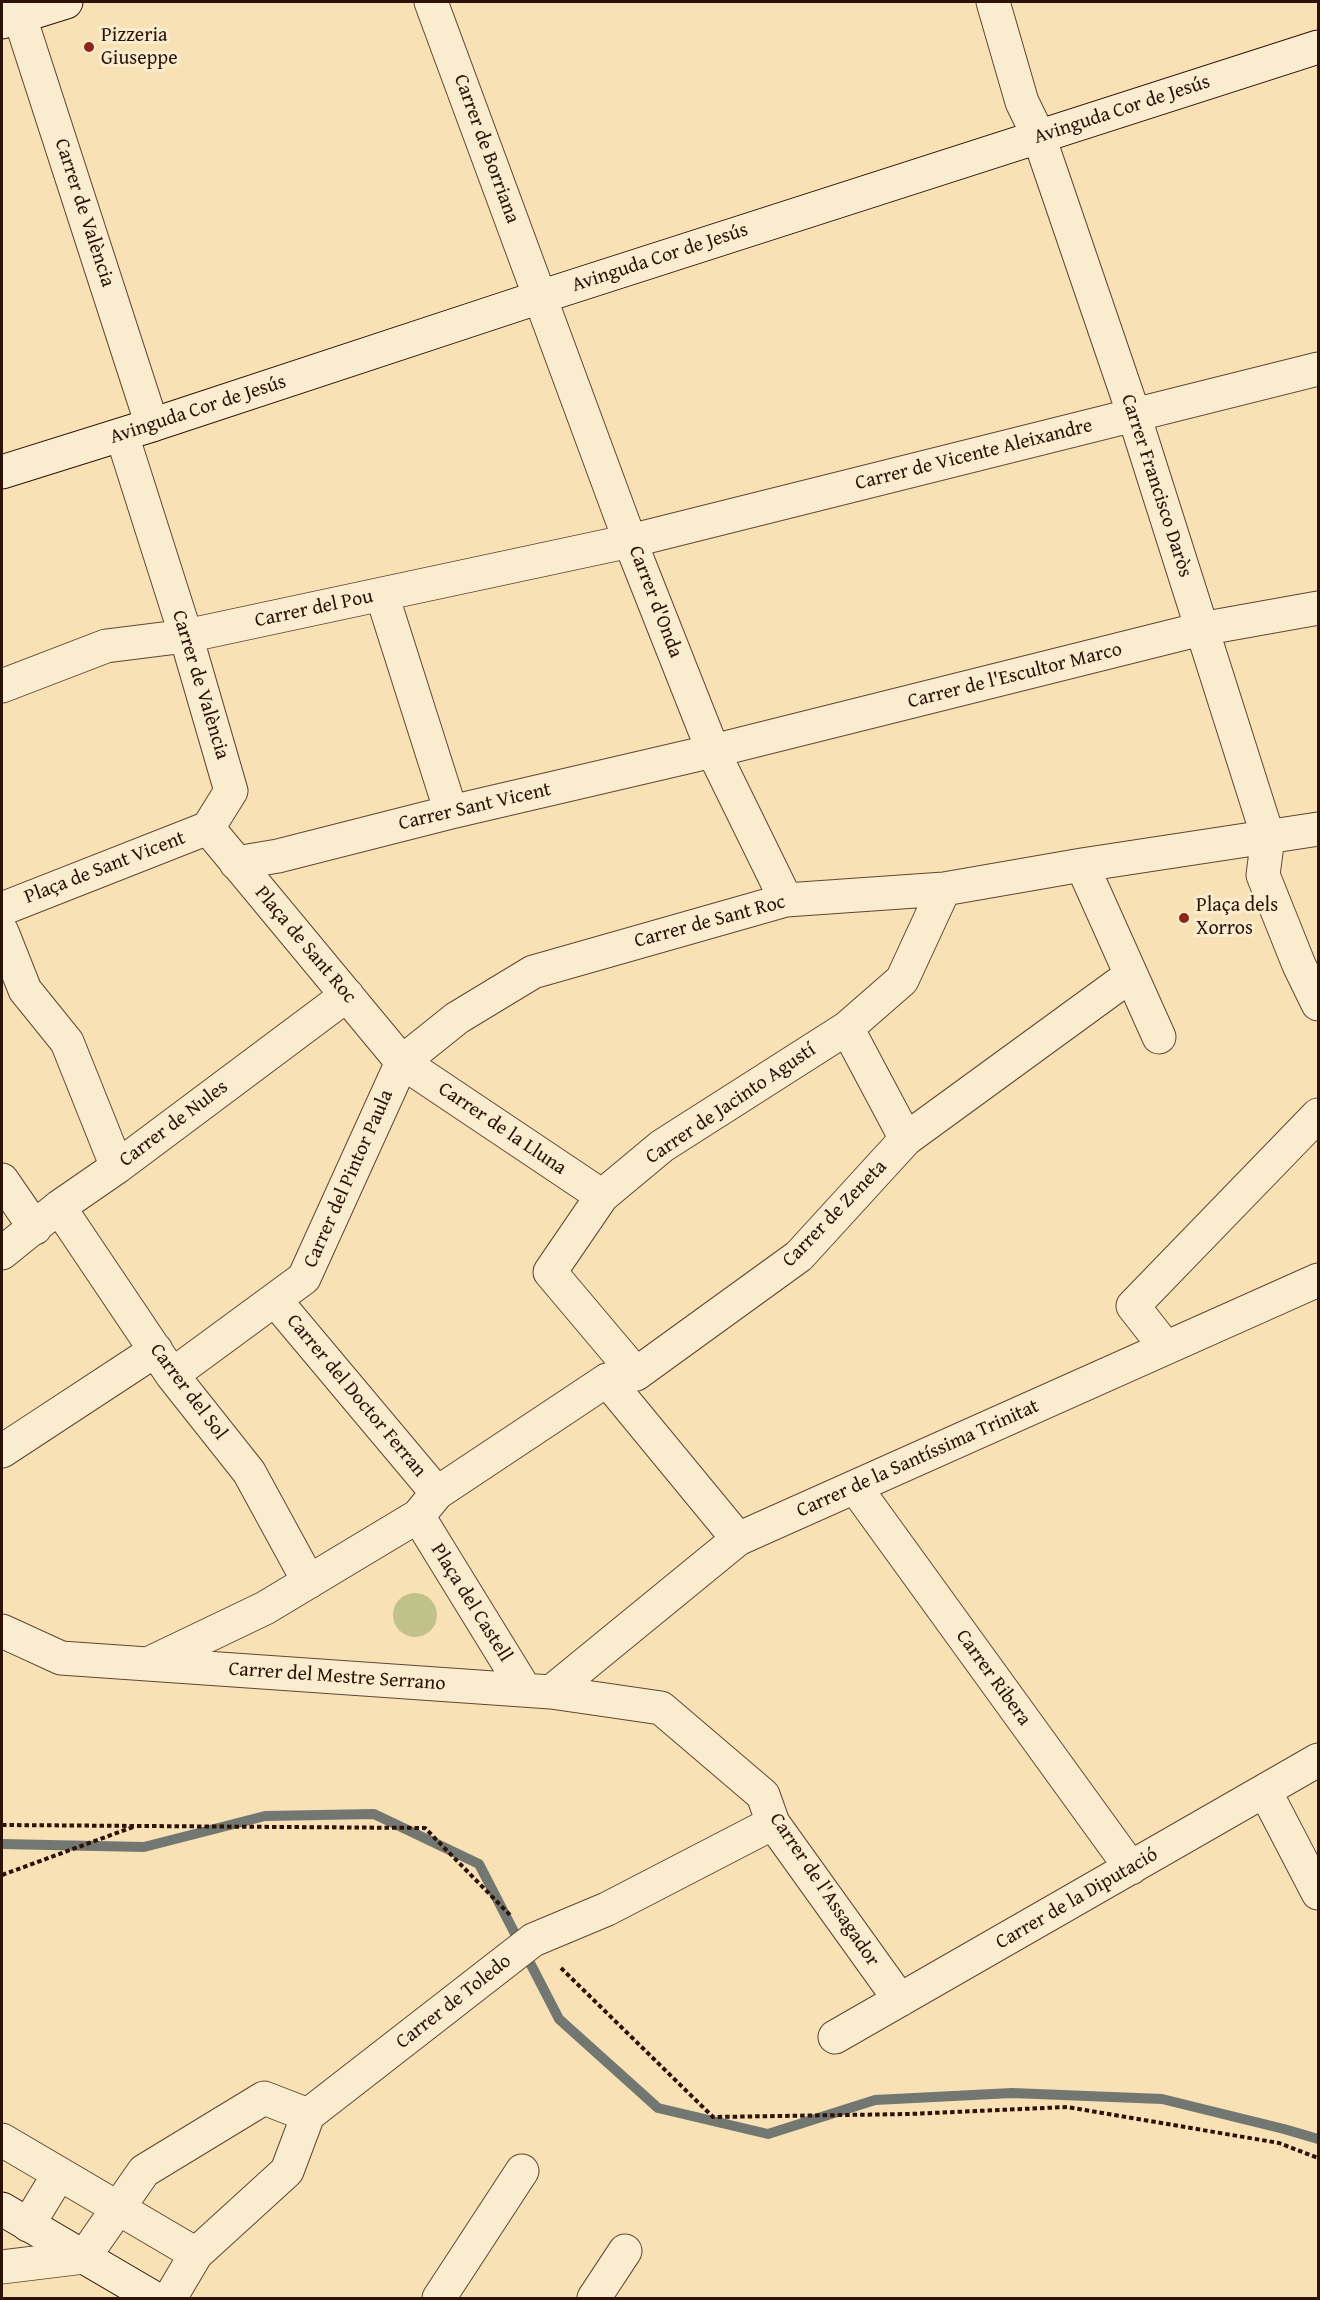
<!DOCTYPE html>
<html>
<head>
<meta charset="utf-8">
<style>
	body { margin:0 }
	#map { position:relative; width:1320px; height:2300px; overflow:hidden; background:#f7e1b5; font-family:"Gentium Book Plus",serif }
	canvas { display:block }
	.frame { position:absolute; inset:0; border:3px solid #2d1208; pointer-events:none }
</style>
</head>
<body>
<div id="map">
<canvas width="1320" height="2300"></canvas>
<div class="frame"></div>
</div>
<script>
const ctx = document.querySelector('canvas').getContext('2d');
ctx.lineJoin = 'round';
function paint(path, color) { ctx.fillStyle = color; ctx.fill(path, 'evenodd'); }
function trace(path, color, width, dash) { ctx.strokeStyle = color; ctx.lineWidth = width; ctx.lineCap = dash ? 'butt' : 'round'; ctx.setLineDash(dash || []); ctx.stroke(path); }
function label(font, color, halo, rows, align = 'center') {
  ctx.font = font + ' "Gentium Book Plus",serif'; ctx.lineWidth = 6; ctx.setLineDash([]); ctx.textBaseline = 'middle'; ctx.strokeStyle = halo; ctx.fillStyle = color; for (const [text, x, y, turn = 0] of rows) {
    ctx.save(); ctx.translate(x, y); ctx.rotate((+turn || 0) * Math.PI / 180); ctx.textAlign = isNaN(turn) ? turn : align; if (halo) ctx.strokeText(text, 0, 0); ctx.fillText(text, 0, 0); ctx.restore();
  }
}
paint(new Path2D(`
	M393 1615a22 22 0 1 1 44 0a22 22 0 1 1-44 0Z`), '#c1c18a');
trace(new Path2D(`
	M2 1844 144 1847 265 1816 374 1814 479 1864 559 2019 658 2108 768 2134 875 2100 1012 2093 1162 2099 1284 2129 1318 2139`), '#737772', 10);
const street = new Path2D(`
	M15 2 152 425
	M431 2 630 541 713 751 786 900
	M993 2 1022 102 1039 137 1134 415 1268 837 1263 875 1299 965 1318 1004
	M122 435 186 636 231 791 208 828
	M382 595 451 812
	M2 686 106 646 186 636 630 541 1318 369
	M208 828 402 1062 602 1196
	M236 863 278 856 451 812 713 751 1201 629 1318 608
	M1082 865 1159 1037
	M2 909 208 828
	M2 932 25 990 67 1042 117 1167
	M847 1028 906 1139
	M2 1180 35 1228
	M59 1207 172 1375 249 1472 309 1582
	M2 1253 59 1207 117 1167 347 995
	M275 1300 437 1493
	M1166 1348 1133 1306 1318 1115
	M636 1374 550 1272 602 1196 662 1146 847 1028 902 980 944 889
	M172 1375 304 1278 402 1062 457 1018 533 972 786 900 944 889 1082 865 1318 829
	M607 1380 738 1539
	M2 1451 156 1350
	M855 1487 1131 1868
	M418 1516 525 1690
	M2 1631 61 1658 551 1692 661 1708 763 1795 773 1823 900 2000
	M148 1664 265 1608 418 1516 437 1493 607 1380 636 1374 799 1256 906 1139 1131 975
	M551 1692 738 1539 1318 1280
	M1265 1791 1318 1893
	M835 2037 1318 1760
	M2 2140 196 2254 170 2298
	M28 2225 59 2174
	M196 2254 287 2171 308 2115 533 1940 607 1909 773 1823
	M2 2267 84 2257 144 2171 264 2098 308 2115
	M439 2298 522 2171
	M594 2298 625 2251`);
const secondary = new Path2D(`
	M2 22 66 2
	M2 472 152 425 540 297 1318 47
	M2 2209 154 2298`);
trace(street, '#604633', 35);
trace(secondary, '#2d1208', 35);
trace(new Path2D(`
	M2 1825 425 1828 510 1915
	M2 1875 133 1827
	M561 1968 713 2117 909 2114 1067 2107 1279 2143 1318 2158`), '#2d1208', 4, [4.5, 3]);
trace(street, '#faeccf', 33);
trace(secondary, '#faeccf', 33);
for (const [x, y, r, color] of [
	[89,47,6,"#8f2418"],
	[1184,918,6,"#8f2418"]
]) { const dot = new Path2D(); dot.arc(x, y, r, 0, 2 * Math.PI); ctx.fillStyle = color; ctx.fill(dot); trace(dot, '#faeccf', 2); }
label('20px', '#2d1208', '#faeccf', [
	["Pizzeria",101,36],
	["Giuseppe",101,59],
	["Plaça dels",1196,906],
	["Xorros",1196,929]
], 'left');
label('20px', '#2d1208', '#faeccf', [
	["Avinguda Cor de Jesús",1122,110,-18],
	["Carrer de Borriana",486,149,70],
	["Carrer de València",84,213,72],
	["Avinguda Cor de Jesús",660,258,-18],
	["Avinguda Cor de Jesús",198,410,-18],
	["Carrer de Vicente Aleixandre",974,455,-14],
	["Carrer Francisco Daròs",1156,486,72],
	["Carrer d'Onda",655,602,69],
	["Carrer del Pou",314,609,-12],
	["Carrer de l'Escultor Marco",1015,676,-14],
	["Carrer de València",200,685,73],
	["Carrer Sant Vicent",475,807,-13],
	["Plaça de Sant Vicent",105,868,-21],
	["Carrer de Sant Roc",710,922,-15],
	["Plaça de Sant Roc",305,945,50],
	["Carrer de Jacinto Agustí",731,1104,-34],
	["Carrer de Nules",174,1124,-37],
	["Carrer de la Lluna",502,1129,34],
	["Carrer del Pintor Paula",349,1179,-66],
	["Carrer de Zeneta",835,1214,-46],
	["Carrer del Sol",188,1392,53],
	["Carrer del Doctor Ferran",356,1396,50],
	["Carrer de la Santíssima Trinitat",918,1459,-24],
	["Plaça del Castell",471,1603,58],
	["Carrer del Mestre Serrano",337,1677,4],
	["Carrer Ribera",993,1678,54],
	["Carrer de l'Assagador",824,1890,56],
	["Carrer de la Diputació",1077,1899,-30],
	["Carrer de Toledo",454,2002,-38]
]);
</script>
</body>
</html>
